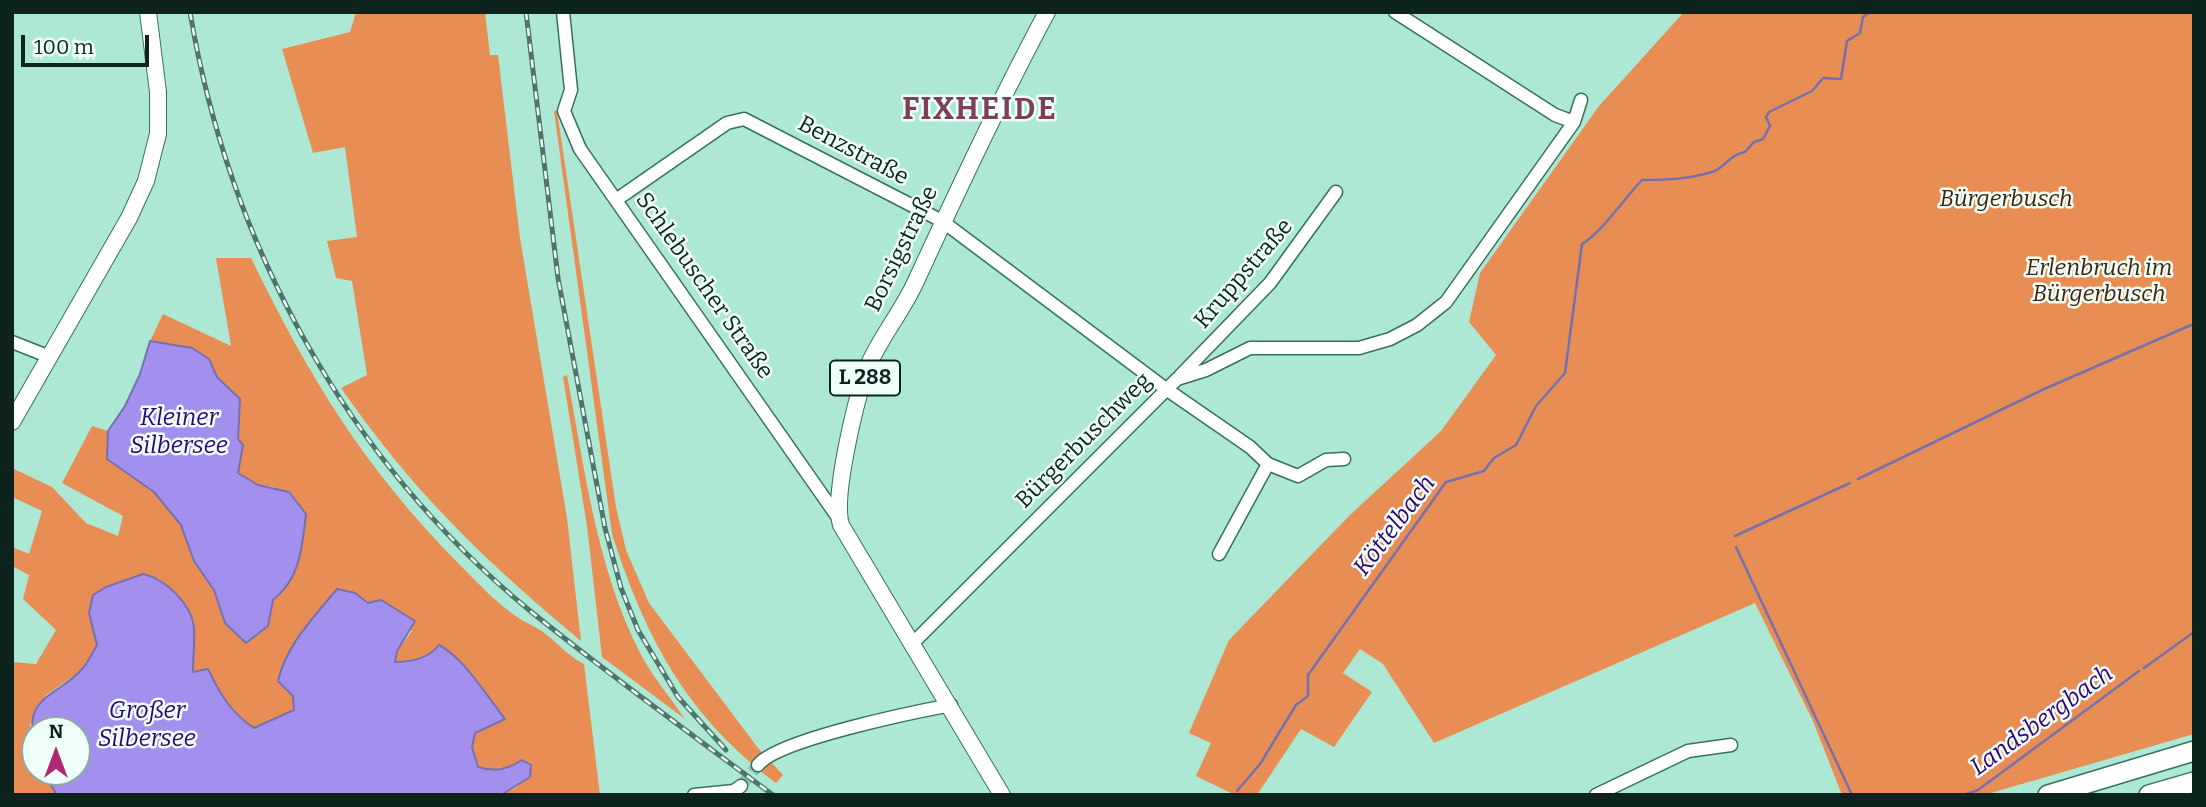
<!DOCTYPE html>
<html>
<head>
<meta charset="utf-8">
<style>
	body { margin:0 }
	#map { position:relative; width:2206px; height:807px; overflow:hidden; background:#ace8d4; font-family:Bitter,serif }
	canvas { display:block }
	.frame { position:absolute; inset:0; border:14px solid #0c241d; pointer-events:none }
	.north { position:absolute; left:21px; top:716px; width:70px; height:70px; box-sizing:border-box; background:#edfff8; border:2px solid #93a7a0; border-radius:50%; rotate:0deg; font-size:19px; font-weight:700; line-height:28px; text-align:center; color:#0c241d }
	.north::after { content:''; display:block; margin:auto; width:24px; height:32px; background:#ad2972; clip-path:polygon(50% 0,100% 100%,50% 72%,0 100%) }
	.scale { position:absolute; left:21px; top:35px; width:128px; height:32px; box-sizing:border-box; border:4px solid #0c241d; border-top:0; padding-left:9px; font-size:21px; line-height:24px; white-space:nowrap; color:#0c241d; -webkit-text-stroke:5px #edfff8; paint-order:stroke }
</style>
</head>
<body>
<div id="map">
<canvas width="2206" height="807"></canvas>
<div class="frame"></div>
<div class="north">N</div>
<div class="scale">100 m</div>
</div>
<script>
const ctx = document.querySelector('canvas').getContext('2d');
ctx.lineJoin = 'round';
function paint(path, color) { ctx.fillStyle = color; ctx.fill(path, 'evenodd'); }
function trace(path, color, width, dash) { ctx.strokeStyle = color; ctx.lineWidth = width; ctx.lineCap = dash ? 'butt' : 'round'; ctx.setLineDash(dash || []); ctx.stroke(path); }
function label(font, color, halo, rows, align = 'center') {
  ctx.font = font + ' Bitter,serif'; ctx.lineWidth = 5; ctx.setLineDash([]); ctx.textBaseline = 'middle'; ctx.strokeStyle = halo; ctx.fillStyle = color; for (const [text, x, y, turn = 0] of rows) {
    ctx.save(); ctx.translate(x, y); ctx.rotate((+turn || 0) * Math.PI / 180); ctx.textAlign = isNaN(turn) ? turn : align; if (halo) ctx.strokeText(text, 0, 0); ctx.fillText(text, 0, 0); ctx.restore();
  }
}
paint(new Path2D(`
	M356 12H485L490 55H498L520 238 567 518 581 641C485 561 413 492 341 388L367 375 352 281 336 278 327 241 357 237 345 147 313 153 282 49 350 32Z
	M1684 12H2194V734L1984 795H1842L1813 721 1755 603 1434 743 1383 664 1360 649 1343 673 1372 692 1334 747 1301 729 1257 795H1235L1196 776 1211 743 1189 733 1229 640 1350 515 1441 431 1496 355 1469 322 1480 273 1599 106Z
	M554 111H557L616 507 626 550 649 603 758 748 783 775 776 783C686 715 646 639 612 534Z
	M216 258H251C309 377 363 466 456 561 478 583 505 613 533 626 552 635 565 655 584 664L600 795H501L517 787 522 760C506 770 497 771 478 767L472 747 475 733 504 719 467 668 433 652 410 662 395 663 397 651 412 631 355 593 338 589C314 617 286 645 278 681L293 696 294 710 254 728C231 713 220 694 208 669L192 672 178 595 158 578 89 613 97 645 82 670 46 695 30 725 35 742V772H43L57 795H12V662L36 664 56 630 23 599 29 575 12 566V547L29 554 42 511 12 497V468L52 487 86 523 118 536 123 516 62 483 92 426 108 431 107 459 154 492 181 525 194 561 214 590 225 623 283 592 274 487 258 485 238 473 243 445 238 439 240 399 217 377 209 359 192 348 150 341 163 314 231 346Z
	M567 375C585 470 596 566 640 653 652 676 670 697 685 719L602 657 587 526 563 377Z`), '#e88e54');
const water = new Path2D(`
	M150 341 192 348 209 359 217 377 240 399 238 439 243 445 238 473 258 485 289 492 306 514C302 546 301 578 273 600L268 626 246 643 225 623 214 590 194 561 181 525 154 492 107 459 108 431 125 406 140 374Z
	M143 574C165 579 191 603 194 627 195 642 193 657 193 672L208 669C220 694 231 713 254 728L294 710 293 696 278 681C286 645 314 617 337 589L355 593 368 603 381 600 415 621 397 651 395 662C412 662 429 658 439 645 465 659 486 695 505 719L475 733 472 747 478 767C496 772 506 770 522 760L531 765 530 777 501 795H57L43 772H77V730H35V742C22 696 59 696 82 669 88 663 92 653 97 645L89 613 93 595 106 587Z`);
paint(water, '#a390ee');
trace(water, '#7670af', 2);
trace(new Path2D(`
	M1858 479 2042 390 2191 325
	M1735 536 1850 483
	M1736 547 1852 795
	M2144 668 2194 632
	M1237 791 1260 764 1296 705 1308 696V675L1446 482 1484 471 1494 458 1516 445 1536 406 1565 373 1582 244C1602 232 1624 199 1642 180 1667 180 1689 179 1712 172 1725 168 1729 155 1745 152L1754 142 1763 139 1770 126 1766 117 1769 112 1812 91 1823 78 1841 79 1847 41 1860 33 1863 17 1870 12
	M1964 795 1978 790 2139 671`), '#7670af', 2.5);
trace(new Path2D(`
	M741 786 758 765`), '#8cc1af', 12, [12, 6]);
const minor = new Path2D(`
	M563 12 571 90 564 111 580 149 839 519
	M1395 12 1555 115 1574 122
	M616 200 727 123 744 119 942 221 1166 389 1250 447 1268 464 1219 554
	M12 342 50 357
	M1180 376 1270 283 1336 192
	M1268 464 1298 476 1326 460 1344 459
	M912 644 1177 379 1206 370 1250 348H1359L1390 339 1417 325 1446 302 1574 122 1581 100
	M758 765C777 740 914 712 951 705
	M694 795 734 791 741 786
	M1596 795 1688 751 1731 745`);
const major = new Path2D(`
	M12 422 129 218 146 181 158 134V92L148 12
	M1002 795 841 525C832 496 857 394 869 364 882 335 903 310 916 281 958 190 1000 100 1047 12`);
const highway = new Path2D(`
	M2048 795 2194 751
	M2149 795 2194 782`);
trace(minor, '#37705f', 15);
trace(major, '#37705f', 18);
trace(highway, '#37705f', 22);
trace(minor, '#fff', 12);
trace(major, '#fff', 16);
trace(highway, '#fff', 19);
const rail = new Path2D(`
	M190 12C229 244 346 459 529 610 608 674 691 734 773 795
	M526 12 558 278 605 528 621 588 638 630 678 697 726 750`);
trace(rail, '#4e7569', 5);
trace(rail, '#edfff8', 2.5, [8]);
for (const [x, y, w] of [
	[865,378,70]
]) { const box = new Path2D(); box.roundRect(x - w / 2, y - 17.5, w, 35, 5); ctx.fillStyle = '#edfff8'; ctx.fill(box); trace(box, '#0c241d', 2); }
label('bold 21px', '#0c241d', null, [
	["L 288",865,378]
]);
label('23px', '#0c241d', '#edfff8', [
	["Benzstraße",853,151,28],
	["Borsigstraße",902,249,-64],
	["Kruppstraße",1244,274,-49],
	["Schlebuscher Straße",704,286,55],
	["Bürgerbuschweg",1084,441,-45]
]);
label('italic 23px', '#462108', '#edfff8', [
	["Bürgerbusch",2006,200],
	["Erlenbruch im",2099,269],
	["Bürgerbusch",2099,295]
]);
label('italic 24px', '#340075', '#edfff8', [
	["Kleiner",179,418],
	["Silbersee",179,446],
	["Köttelbach",1395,526,-53],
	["Großer",147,711],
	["Silbersee",147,739],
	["Landsbergbach",2042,721,-36]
]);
ctx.letterSpacing = '2px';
label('bold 30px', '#803e5d', '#edfff8', [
	["FIXHEIDE",980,111]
]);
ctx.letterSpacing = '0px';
</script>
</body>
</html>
